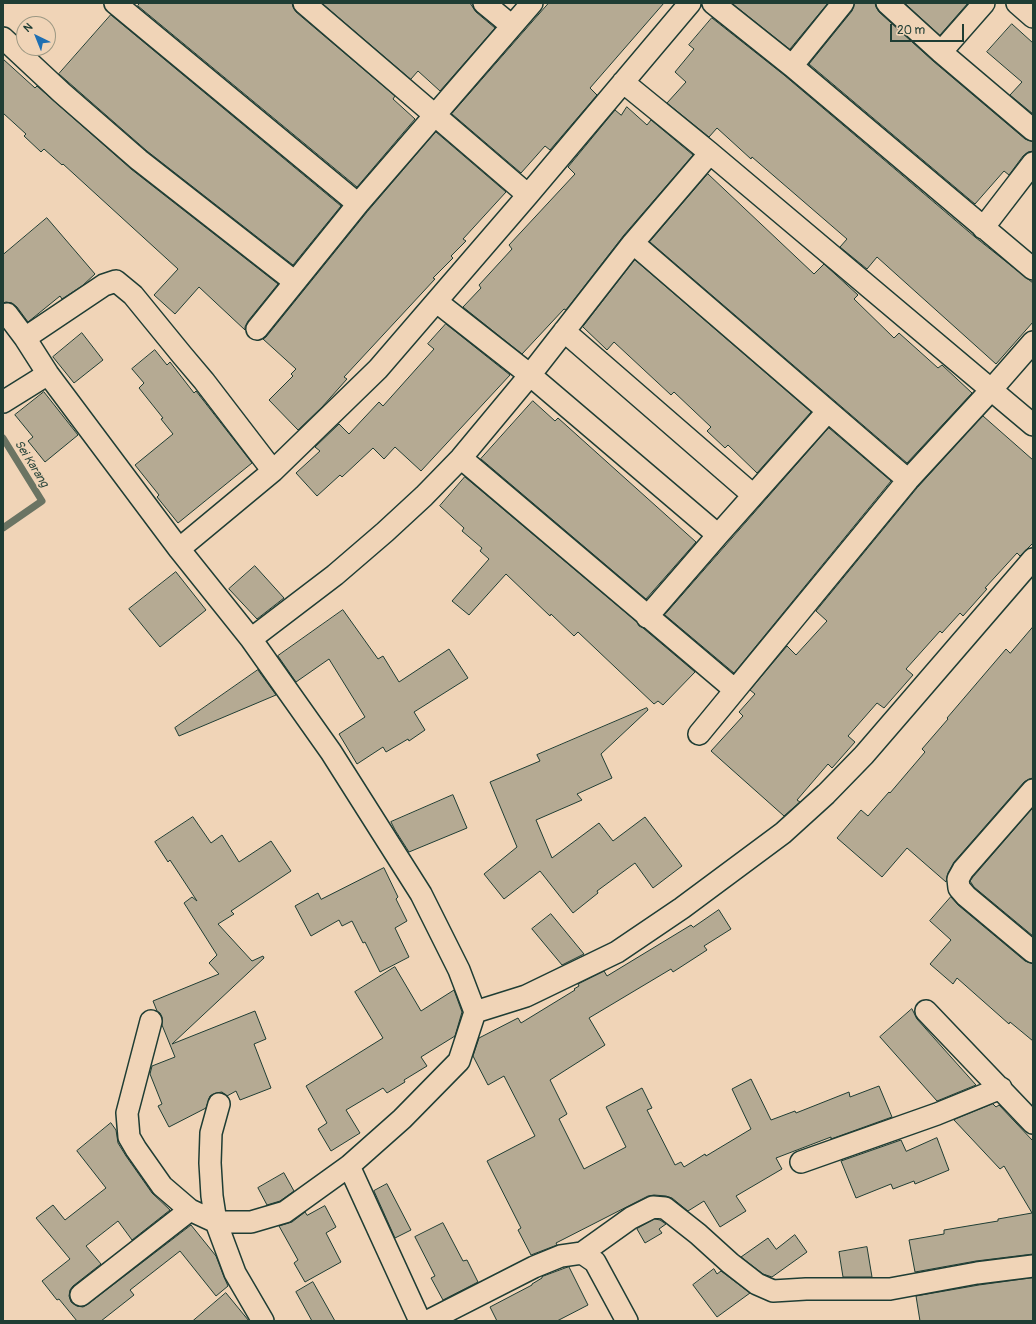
<!DOCTYPE html>
<html>
<head>
<meta charset="utf-8">
<style>
	body { margin:0 }
	#map { position:relative; width:1036px; height:1324px; overflow:hidden; background:#f0d4b7; font-family:Pangolin,sans-serif }
	canvas { display:block }
	.frame { position:absolute; inset:0; border:4px solid #1f3d34; pointer-events:none }
	.north { position:absolute; left:16px; top:16px; width:40px; height:40px; box-sizing:border-box; background:#f0d4b7; border:1px solid #9c9883; border-radius:50%; rotate:317deg; font-size:11px; font-weight:700; line-height:16px; text-align:center; color:#1f3d34 }
	.north::after { content:''; display:block; margin:auto; width:14px; height:18px; background:#1f6fb2; clip-path:polygon(50% 0,100% 100%,50% 72%,0 100%) }
	.scale { position:absolute; left:890px; top:24px; width:74px; height:18px; box-sizing:border-box; border:2px solid #1f3d34; border-top:0; padding-left:5px; font-size:12px; line-height:14px; white-space:nowrap; color:#1f3d34; -webkit-text-stroke:3px #f0d4b7; paint-order:stroke }
</style>
</head>
<body>
<div id="map">
<canvas width="1036" height="1324"></canvas>
<div class="frame"></div>
<div class="north">N</div>
<div class="scale">20 m</div>
</div>
<script>
const ctx = document.querySelector('canvas').getContext('2d');
ctx.lineJoin = 'round';
function trace(path, color, width, dash) { ctx.strokeStyle = color; ctx.lineWidth = width; ctx.lineCap = dash ? 'butt' : 'round'; ctx.setLineDash(dash || []); ctx.stroke(path); }
function paint(path, color) { ctx.fillStyle = color; ctx.fill(path, 'evenodd'); }
function label(font, color, halo, rows, align = 'center') {
  ctx.font = font + ' Pangolin,sans-serif'; ctx.lineWidth = 3.5; ctx.setLineDash([]); ctx.textBaseline = 'middle'; ctx.strokeStyle = halo; ctx.fillStyle = color; for (const [text, x, y, turn = 0] of rows) {
    ctx.save(); ctx.translate(x, y); ctx.rotate((+turn || 0) * Math.PI / 180); ctx.textAlign = isNaN(turn) ? turn : align; if (halo) ctx.strokeText(text, 0, 0); ctx.fillText(text, 0, 0); ctx.restore();
  }
}
trace(new Path2D(`
	M3 438 42 501 3 528`), '#6b7463', 7);
const building = new Path2D(`
	M140 3H292L293 7 296 12 395 96 393 99 415 119 357 187 138 6Z
	M322 3H470L476 12 495 28 440 91 418 71 411 79Z
	M549 3H664L590 88 597 95 550 150 545 146 521 173 452 114Z
	M732 3H828L790 49Z
	M855 3H875L876 7 879 12 933 61 1025 139 1033 142V151L1028 152 1023 156 1009 175 1004 171 975 204 809 64 852 11Z
	M905 3H968L940 35Z
	M111 15 341 206 293 265 147 151 59 74Z
	M712 18 784 75 975 237 1033 283V322L996 364 877 257 867 269 840 247 847 239 752 157 751 159 717 128 709 137 667 103 686 82 675 72 694 49 689 45Z
	M1012 24 1033 43V114L1010 95 1022 82 987 52Z
	M3 59 35 88 37 86 131 169 278 284 248 321 245 327V330L199 287 175 314 154 295 178 269 63 164 62 165 44 149 41 152 24 136 26 134 3 113Z
	M627 107 647 125 651 120 693 155 624 235 566 310 564 309 522 354 463 307 481 288 479 285 512 249 509 245 575 174 568 167 615 110 621 115Z
	M436 132 506 192 463 239 466 241 451 256 453 258 433 278 435 279 344 377 347 379 322 407 298 430 269 400 293 376 291 374 296 369 263 339 266 337 367 212Z
	M708 174 814 274 824 264 858 295 854 299 894 338 899 333 938 368 942 365 972 393 907 463 650 242Z
	M47 218 95 274 82 286 62 299 60 296 28 322 17 307 12 303 6 302 3 303V255Z
	M635 260 811 412 757 473 728 445 725 448 707 431 711 427 674 392 671 395 614 342 607 350 583 327Z
	M446 324 510 375 421 471 395 447 384 459 373 448 342 477 340 475 317 496 296 473 320 451 315 447 339 424 349 434 379 402 383 406 434 349 428 344Z
	M82 333 103 360 74 383 53 357Z
	M155 350 167 365 170 362 194 393 196 391 252 463 178 523 157 497 159 495 135 465 173 434 161 419 163 418 139 388 144 383 132 369Z
	M44 392 78 435 45 462 28 441 33 437 15 415Z
	M533 401 555 421 558 418 696 542 646 599 481 459Z
	M983 416 1033 460V543L1020 556 1017 553 985 588 987 589 963 616 960 613 942 633 940 631 906 669 913 675 884 708 877 703 848 736 855 742 832 768 828 764 797 800 800 802 784 816 711 751 743 716 739 712 755 694 750 690 787 646 796 655 827 621 816 611 917 488Z
	M829 428 891 481 734 673 665 615Z
	M465 477 637 622 639 626 643 628 695 672 663 705 658 701 654 704 578 632 574 636 551 614 550 616 506 574 469 615 452 601 489 559 480 551 482 548 462 531 464 528 440 506Z
	M255 566 284 598 257 619 229 589Z
	M176 572 206 610 160 647 129 609Z
	M343 610 378 659 383 656 399 682 449 649 468 678 414 712 425 730 409 741 408 739 386 752 383 747 357 764 339 734 365 717 329 659 296 682 278 656Z
	M1033 627V778L1029 779 1024 782 954 862 948 873 946 882 907 848 882 877 837 838 861 810 868 816 889 792 890 793 925 752 922 749 948 719 947 718 1006 649 1010 653Z
	M258 670 276 695 179 736 175 728Z
	M647 708 648 710 601 754 612 778 577 794 582 800 536 820 552 858 599 823 613 841 645 817 682 866 653 888 635 863 597 891 598 893 573 913 540 871 504 899 484 874 517 847 490 782 540 761 537 755Z
	M453 795 467 828 409 852 395 830 391 822Z
	M1033 808V936L974 887 970 881 973 877Z
	M193 817 211 843 222 835 239 862 271 841 291 871 231 911 234 914 218 924 252 961 263 956 264 958 172 1044 255 1011 266 1039 254 1044 271 1088 240 1100 236 1091 227 1096 222 1092 216 1093 210 1096 206 1108 169 1127 158 1106 162 1104 150 1074 152 1066 175 1057 162 1025V1017L160 1013 157 1011 153 1001 219 974 209 963 217 955 184 903 192 897 197 901 170 860 168 862 155 842Z
	M384 868 398 897 396 899 407 921 395 928 409 957 380 972 365 942 363 943 352 921 342 926 339 920 311 936 295 906 318 893 321 899Z
	M951 897 958 905 1025 961 1033 964V1041L1010 1022 1009 1024 957 978 953 984 930 964 951 940 930 921Z
	M719 910 731 929 704 946 707 950 673 972 671 969 589 1018 605 1045 550 1080 567 1114 559 1119 584 1169 626 1147 606 1107 642 1088 652 1108 647 1110 675 1165 681 1162 684 1167 705 1154 706 1156 751 1129 732 1089 751 1079 771 1120 795 1111 796 1113 849 1092 850 1097 879 1086 892 1117 831 1139V1137L776 1158 782 1169 736 1196 746 1211 720 1227 704 1201 688 1211 672 1198 666 1196 654 1195 648 1196 556 1243 557 1245 531 1255 518 1230 521 1228 487 1161 535 1136 504 1076 488 1085 473 1056 479 1038 518 1018 521 1023 575 990 574 989 579 986 578 984 604 971 607 976 691 925 693 927Z
	M551 914 584 954 562 965 532 929Z
	M395 967 421 1011 454 990 462 1012 455 1036 421 1057 427 1066 404 1080 405 1082 387 1093 383 1088 346 1110 360 1133 331 1151 318 1129 327 1123 306 1086 383 1038 355 992Z
	M912 1009 917 1019 976 1085 937 1101 880 1037Z
	M993 1104 996 1107 999 1105 1033 1141V1254L976 1261 915 1272 909 1240 944 1234V1230L998 1221V1219L1032 1213 1004 1166 1000 1169 954 1120Z
	M111 1123 116 1130 118 1143 126 1156 152 1193 170 1210 132 1240 118 1221 86 1246 101 1264 73 1286 70 1290 69 1296 71 1302 77 1306 83 1307 88 1304 191 1225 216 1256 224 1277 228 1286 216 1296 180 1251 130 1290 134 1295 101 1321H77L59 1299 57 1300 42 1281 70 1259 36 1218 53 1205 65 1220 106 1188 77 1151Z
	M937 1138 949 1170 915 1184 914 1181 893 1189 891 1184 856 1198 841 1161 901 1140 906 1151Z
	M284 1173 294 1191 280 1201 267 1205 258 1188Z
	M387 1184 411 1230 395 1238 374 1191Z
	M325 1206 336 1227 326 1233 341 1262 305 1282 294 1263 298 1260 279 1226 292 1222 305 1212 307 1215Z
	M655 1219 660 1220 666 1224 659 1229 662 1233 645 1243 637 1229Z
	M443 1223 463 1261 467 1260 478 1282 443 1300 431 1278 435 1276 415 1237Z
	M795 1235 807 1252 772 1277 763 1274 741 1257 768 1238 776 1249Z
	M867 1247 872 1277H843L839 1252Z
	M569 1267 588 1305 557 1321H497L490 1307 532 1285V1284L542 1278V1277Z
	M714 1269 717 1274 721 1271 750 1293 717 1317 693 1285Z
	M1033 1278V1321H920L916 1296 979 1285Z
	M313 1282 335 1321H312L296 1292Z
	M226 1293 249 1321H193Z`);
paint(building, '#b5aa93');
trace(building, '#1f3d34', 1);
const street = new Path2D(`
	M115 3 358 204
	M304 3 528 195
	M484 3 512 26
	M713 3 792 66 1033 269
	M887 3 941 52 1033 130
	M1017 3 1033 17
	M3 38 62 93 139 160 295 282
	M941 52 984 3
	M792 66 843 3
	M623 82 710 153 1033 425
	M983 228 1033 163
	M633 243 908 480
	M437 302 530 375 718 535
	M7 314 25 338 48 374 179 549 251 639 331 752 421 894 459 970 475 1012 459 1061 402 1119 349 1166 285 1212 251 1222H216L190 1210 162 1186 136 1149 129 1137 127 1113 151 1021
	M257 329 358 204 532 3
	M564 331 753 495
	M25 338 104 285 116 281 133 295 182 355 204 381 273 471
	M3 402 48 374
	M461 458 735 690
	M179 549 273 471 378 369 528 195 690 3
	M647 617 718 535 828 411
	M251 639 335 575 385 532 424 496 461 458 530 375 633 243 710 153
	M699 734 908 480 991 390 1033 342
	M1033 790 963 870 958 879 959 888 966 896 1033 952
	M926 1011 1033 1123
	M475 1012 526 996 617 952 682 908 783 833 826 794 864 755 1033 559
	M219 1104 211 1133 210 1163 212 1196 216 1222 235 1273 263 1321
	M801 1162 937 1114 1001 1088
	M349 1166 420 1321
	M582 1253 595 1262 627 1321
	M81 1295 190 1210
	M428 1321 534 1267 561 1256 582 1253 631 1218 653 1207 665 1208 698 1234 730 1263 757 1284 773 1291 806 1289H890L977 1273 1033 1266`);
trace(street, '#1f3d34', 24);
trace(street, '#f0d4b7', 21);
label('italic 12px', '#324b40', '#f0d4b7', [
	["Sei Karang",31,464,58]
]);
</script>
</body>
</html>
